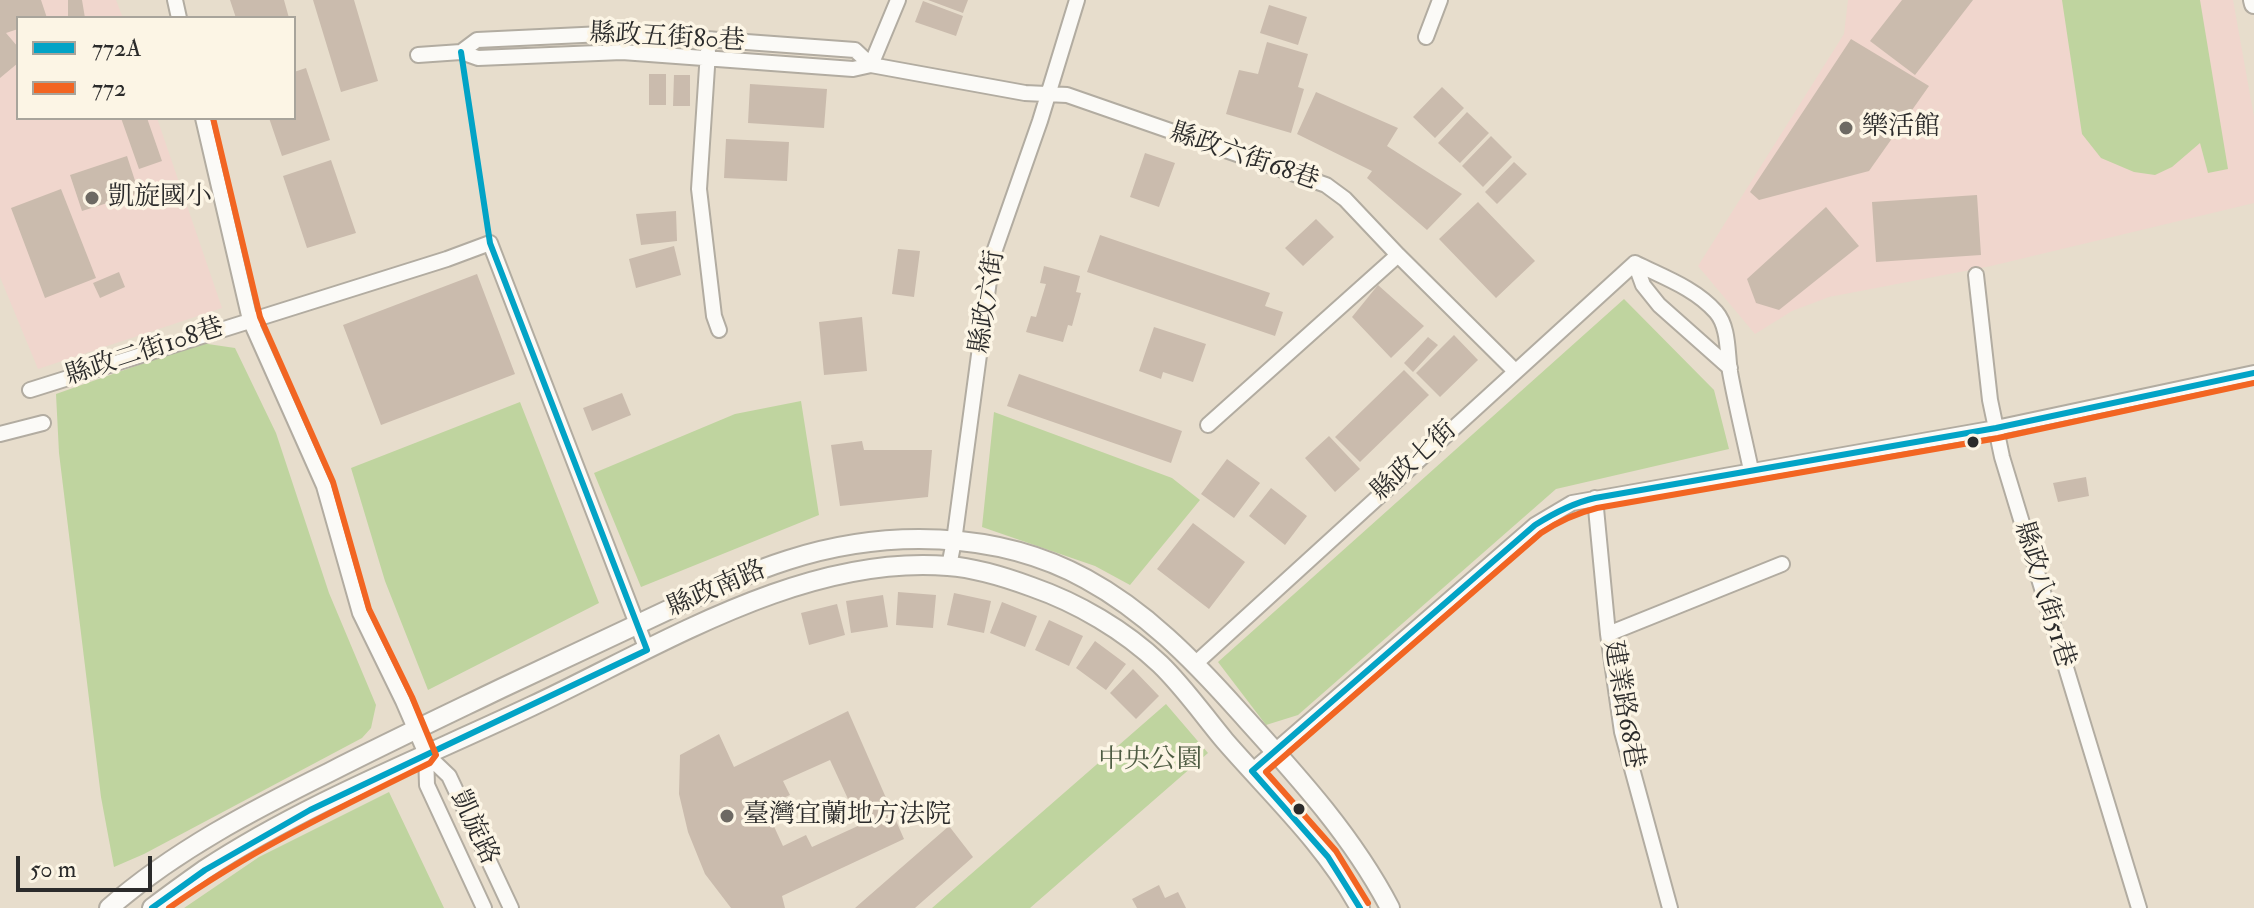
<!DOCTYPE html>
<html>
<head>
<meta charset="utf-8">
<style>
	body { margin:0 }
	#map { position:relative; width:2254px; height:908px; overflow:hidden; background:#e7ddcc; font-family:"IM FELL Double Pica",serif }
	canvas { display:block }
	.legend { position:absolute; left:16px; top:16px; width:280px; height:104px; box-sizing:border-box; background:#fcf5e5; border:2px solid #a8a49b; margin:0; padding:10px 14px; list-style:none; font-size:24px; color:#2b2b2b }
	.legend li { display:flex; align-items:center; gap:16px; height:40px }
	.legend b { width:40px; border:2px solid #a8a49b }
	.scale { position:absolute; left:16px; top:856px; width:136px; height:36px; box-sizing:border-box; border:4px solid #2b2b2b; border-top:0; padding-left:10px; font-size:24px; line-height:28px; white-space:nowrap; color:#2b2b2b; -webkit-text-stroke:6px #fcf5e5; paint-order:stroke }
</style>
</head>
<body>
<div id="map">
<canvas width="2254" height="908"></canvas>
<ul class="legend">
<li><b style="height:10px;background:#02a3c6"></b>772A</li>
<li><b style="height:10px;background:#f26522"></b>772</li>
</ul>
<div class="scale">50 m</div>
</div>
<script>
const ctx = document.querySelector('canvas').getContext('2d');
ctx.lineJoin = 'round';
function paint(path, color) { ctx.fillStyle = color; ctx.fill(path, 'evenodd'); }
function trace(path, color, width, dash) { ctx.strokeStyle = color; ctx.lineWidth = width; ctx.lineCap = dash ? 'butt' : 'round'; ctx.setLineDash(dash || []); ctx.stroke(path); }
function label(font, color, halo, rows, align = 'center') {
  ctx.font = font + ' "IM FELL Double Pica","Noto Serif TC",serif'; ctx.lineWidth = 7; ctx.setLineDash([]); ctx.textBaseline = 'middle'; ctx.strokeStyle = halo; ctx.fillStyle = color; for (const [text, x, y, turn = 0] of rows) {
    ctx.save(); ctx.translate(x, y); ctx.rotate((+turn || 0) * Math.PI / 180); ctx.textAlign = isNaN(turn) ? turn : align; if (halo) ctx.strokeText(text, 0, 0); ctx.fillText(text, 0, 0); ctx.restore();
  }
}
paint(new Path2D(`
	M0 0H116L123 18H18V118H157L222 308 38 369 0 277Z
	M1848 0H2233L2254 117V203L1991 266 1829 297 1792 311 1755 334 1698 266 1844 34Z`), '#f0d6cd');
paint(new Path2D(`
	M2062 0H2200L2228 169 2208 173 2200 143 2172 167 2155 175 2134 172 2101 158 2082 134Z
	M1624 299 1714 390 1729 449 1556 489 1298 715 1266 725 1218 662Z
	M201 343 235 348 276 433 329 593 376 705 371 728 362 738 144 854 114 867 101 797 59 453 56 394Z
	M801 401 819 515 641 587 594 473 735 414Z
	M520 402 599 603 428 690 385 581 351 468Z
	M994 412 1172 478 1200 500 1130 585 1095 566 982 527Z
	M1166 704 1208 753 1030 908H932Z
	M389 792 444 908H184L259 857Z`), '#bfd49f');
paint(new Path2D(`
	M0 0H41L47 18H18V29L6 33 18 47V63L0 78Z
	M68 0H82L85 18H68Z
	M230 0H284L289 18H236Z
	M313 0H354L378 81 341 92Z
	M928 0H968L963 13Z
	M1902 0H1973L1915 75 1870 41Z
	M923 1 963 16 956 36 915 22Z
	M1269 5 1307 17 1298 45 1260 33Z
	M1851 39 1929 86 1869 171 1759 200 1750 192Z
	M1267 42 1308 54 1298 87 1304 89 1291 133 1226 114 1239 70 1258 74Z
	M306 68 330 140 282 156 269 118H294V72Z
	M649 74H666V105H649Z
	M674 75H690V106H673Z
	M750 84 827 89 824 128 748 123Z
	M1442 87 1464 108 1435 138 1413 117Z
	M1316 92 1398 128 1387 146 1462 194 1427 230 1367 178 1372 171 1297 134Z
	M1467 112 1489 133 1460 163 1438 143Z
	M121 118H147L162 161 139 169Z
	M1491 136 1512 157 1483 187 1462 166Z
	M726 139 789 142 787 181 724 178Z
	M1145 153 1175 163 1159 207 1130 197Z
	M127 156 139 193 82 211 70 175Z
	M331 160 356 233 307 248 283 176Z
	M1514 162 1527 174 1497 204 1485 192Z
	M61 189 96 278 45 298 11 208Z
	M1977 195 1981 255 1876 262 1872 202Z
	M1478 202 1535 261 1496 298 1439 239Z
	M1826 207 1859 246 1779 310 1756 303 1747 279Z
	M676 211 677 241 641 245 636 214Z
	M1316 219 1334 237 1303 266 1285 248Z
	M1100 235 1270 293 1265 306 1283 312 1275 336 1087 272Z
	M674 246 681 275 636 288 629 259Z
	M898 249 920 251 914 297 892 294Z
	M1044 266 1080 276 1076 292 1081 293 1072 326 1068 325 1063 342 1026 332 1031 316 1036 317 1046 284 1040 283Z
	M119 272 125 287 100 298 93 283Z
	M477 274 515 374 381 425 343 325Z
	M1378 285 1424 326 1391 358 1352 317Z
	M862 317 867 371 824 375 819 322Z
	M1154 327 1206 344 1193 382 1163 372 1161 379 1139 371Z
	M1454 335 1478 360 1440 397 1416 373Z
	M1428 337 1438 345 1413 372 1404 363Z
	M1404 370 1429 395 1360 462 1335 437Z
	M1019 374 1182 431 1171 463 1007 406Z
	M622 393 631 415 592 431 583 408Z
	M1329 436 1360 469 1335 492 1305 458Z
	M862 441 864 450H932L928 497 840 506 831 445Z
	M1227 459 1260 483 1234 518 1201 494Z
	M2086 477 2089 496 2058 502 2053 483Z
	M1271 488 1307 516 1285 545 1249 516Z
	M1193 523 1245 562 1209 609 1157 569Z
	M898 592 936 595 933 628 896 625Z
	M954 593 991 601 984 633 947 625Z
	M883 595 888 627 851 633 846 601Z
	M1002 602 1037 616 1025 647 990 633Z
	M837 604 845 635 809 645 801 613Z
	M1049 620 1083 636 1069 666 1035 650Z
	M1095 641 1126 664 1106 690 1076 668Z
	M1133 669 1159 696 1136 719 1110 693Z
	M848 711 904 839 782 896 785 908H731L705 874 688 832 679 794 680 755 719 734 734 767ZM830 760 860 825 812 847 806 835 783 846 765 807 790 795 783 781Z
	M949 826 973 857 915 908H855Z
	M1159 885 1165 898 1178 892 1186 908H1137L1132 899Z`), '#cabbad');
const minor = new Path2D(`
	M175 0 179 18
	M1426 37 1440 0
	M461 52 477 40 624 33 855 50 871 65
	M708 52 699 189 714 316 719 330
	M418 55 461 52 478 58 622 52 853 69 871 65 1025 93 1067 95 1326 185 1345 199 1398 255 1515 371
	M871 65 898 0
	M203 118 250 320 324 486 360 613 403 701 426 754 449 776 511 908
	M1635 263C1663 277 1695 288 1716 312 1729 327 1727 352 1730 372 1736 405 1744 437 1751 470
	M1635 263 1643 285 1659 305 1730 368
	M1976 275 1990 400 2002 457 2139 908
	M30 390 447 259 490 243 647 650
	M1208 425 1398 255
	M0 434 43 423
	M1595 498 1608 634 1622 732 1670 908
	M949 566 954 541 992 258 1040 121 1077 0
	M1608 634 1782 564
	M1196 663 1635 263
	M426 754 427 785 484 908
	M1252 771 1535 525 1572 503 1996 428 2254 373`);
const tertiary = new Path2D(`
	M2253 0 2254 4
	M109 908C174 851 253 810 330 772 387 743 444 716 502 688 557 662 613 636 668 610 707 592 747 573 788 560 884 529 997 530 1086 579 1145 611 1192 659 1236 708 1292 770 1351 833 1390 908
	M152 908C169 895 187 882 204 870 306 803 422 758 532 706 658 647 803 554 948 566 977 568 1005 577 1032 587 1078 603 1124 630 1160 664 1184 687 1204 716 1225 741 1272 795 1326 845 1360 908`);
trace(minor, '#b2aca1', 18);
trace(tertiary, '#b2aca1', 22);
trace(minor, '#fbfaf7', 14);
trace(tertiary, '#fbfaf7', 18);
trace(new Path2D(`
	M152 908 205 870 310 810 647 650 490 243 461 52
	M1360 908 1328 857 1252 771 1535 525C1554 513 1573 503 1595 498L1996 428 2254 373`), '#02a3c6', 6);
trace(new Path2D(`
	M1368 903 1336 851 1266 772 1541 533C1559 521 1577 513 1597 508L1998 438 2254 383
	M169 908C251 850 341 807 430 763L436 755 412 697 369 609 333 482 260 317 213 118`), '#f26522', 6);
for (const [x, y, r, color] of [
	[1846,128,8,"#6d6963"],
	[92,198,8,"#6d6963"],
	[1973,442,7,"#2b2b2b"],
	[1299,809,7,"#2b2b2b"],
	[727,816,8,"#6d6963"]
]) { const dot = new Path2D(); dot.arc(x, y, r, 0, 2 * Math.PI); ctx.fillStyle = color; ctx.fill(dot); trace(dot, '#fcf5e5', 3); }
label('26px', '#2b2b2b', '#fcf5e5', [
	["縣政五街80巷",667,39,3],
	["縣政六街68巷",1244,158,19],
	["縣政六街",989,302,-81],
	["縣政二街108巷",145,353,-18],
	["縣政七街",1415,462,-42],
	["縣政南路",717,590,-23],
	["縣政八街51巷",2043,595,73],
	["建業路68巷",1622,705,80],
	["凱旋路",473,828,65]
]);
label('26px', '#2b2b2b', '#fcf5e5', [
	["樂活館",1862,128],
	["凱旋國小",108,198],
	["臺灣宜蘭地方法院",743,816]
], 'left');
label('26px', '#4e5c43', '#fcf5e5', [
	["中央公園",1150,761]
]);
</script>
</body>
</html>
